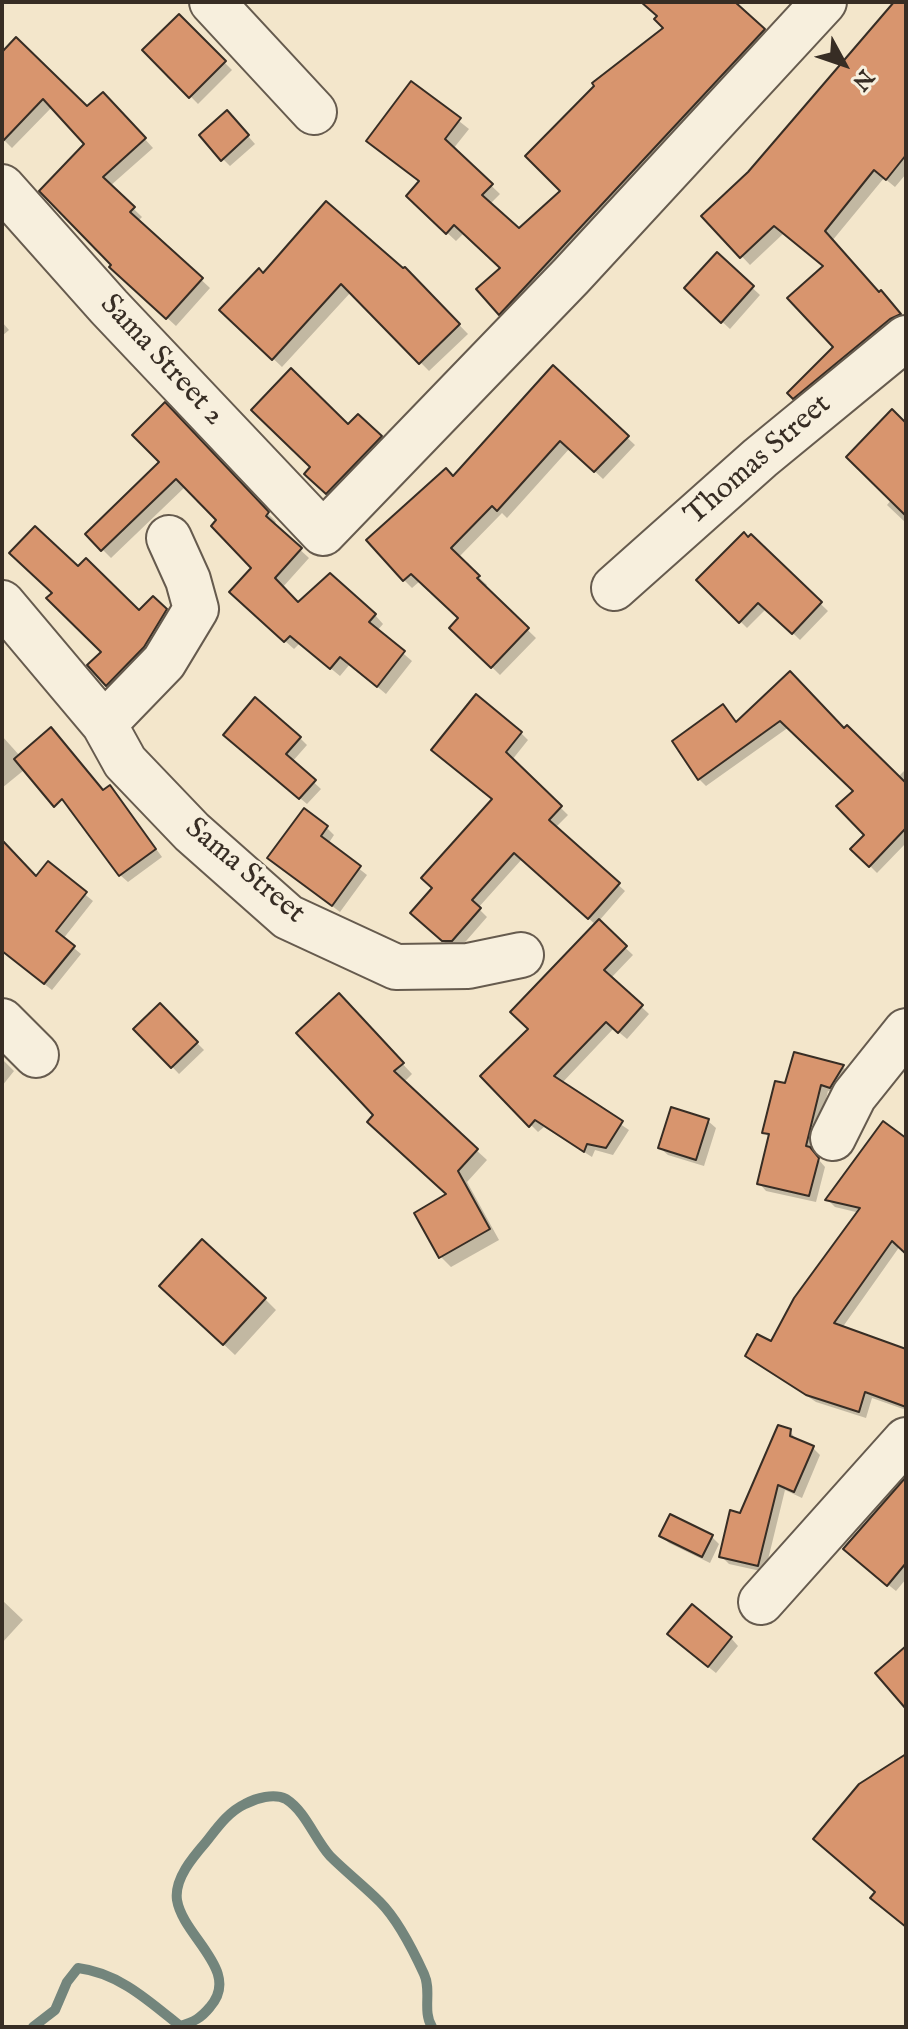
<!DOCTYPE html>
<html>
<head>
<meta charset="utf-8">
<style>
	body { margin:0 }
	#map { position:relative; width:908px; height:2029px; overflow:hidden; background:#f3e6cb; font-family:"IM FELL English",serif }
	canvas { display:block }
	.frame { position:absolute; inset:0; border:4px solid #372d24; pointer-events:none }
	.north { position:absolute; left:804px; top:24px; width:80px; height:80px; -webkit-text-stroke:6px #f7efdd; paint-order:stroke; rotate:130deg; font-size:22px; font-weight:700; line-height:32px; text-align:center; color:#372d24 }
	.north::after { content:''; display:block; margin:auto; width:28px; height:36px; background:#372d24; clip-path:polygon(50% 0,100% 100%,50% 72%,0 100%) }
</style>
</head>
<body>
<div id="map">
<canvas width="908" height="2029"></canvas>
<div class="frame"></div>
<div class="north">N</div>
</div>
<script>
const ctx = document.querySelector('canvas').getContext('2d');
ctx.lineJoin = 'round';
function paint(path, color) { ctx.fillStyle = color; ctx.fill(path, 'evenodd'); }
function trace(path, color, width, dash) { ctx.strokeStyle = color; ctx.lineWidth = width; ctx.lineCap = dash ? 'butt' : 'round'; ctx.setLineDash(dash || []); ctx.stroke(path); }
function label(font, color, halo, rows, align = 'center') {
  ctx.font = font + ' "IM FELL English",serif'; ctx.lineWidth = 7; ctx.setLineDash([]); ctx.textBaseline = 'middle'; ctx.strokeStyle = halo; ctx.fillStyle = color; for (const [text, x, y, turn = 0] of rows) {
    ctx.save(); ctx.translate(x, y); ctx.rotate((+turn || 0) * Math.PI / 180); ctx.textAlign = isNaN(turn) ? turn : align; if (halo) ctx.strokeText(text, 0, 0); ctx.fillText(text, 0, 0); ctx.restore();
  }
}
paint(new Path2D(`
	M642 2H732L773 39 509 322 500 314 502 268 464 233 456 241 417 205 421 182 412 84 469 129 453 149 500 194 490 204 519 231 563 191 665 28 659 16Z
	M896 2H906V174L895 187 884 178 832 241 906 321 803 406 790 393 836 348 825 266 784 233 750 265 704 216 749 173Z
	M179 17 232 70 198 104 145 50Z
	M2 54 87 109 112 103 153 148 110 186 142 217 138 221 210 288 176 326 120 275 87 144 53 106 12 148 2 138Z
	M234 120 255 144 230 166 223 159Z
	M717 255 760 295 730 329 686 288Z
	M405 269 468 334 429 371 351 292 282 367 222 310 264 276Z
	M2 322 9 330 2 336Z
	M553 368 635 445 603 479 570 448 507 518 502 513 458 558 487 585 484 588 536 638 500 675 452 628 461 618 420 581 412 588 404 580 454 479Z
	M165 405 276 522 273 525 309 558 282 588 298 604 375 615 383 624 377 631 412 661 386 694 350 664 340 676 300 643 294 649 240 601 254 567 219 520 186 486 111 558 87 534 162 462Z
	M358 417 388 445 335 500 306 474Z
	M906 425V523L887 505 892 499Z
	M751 537 828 611 800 640 767 608 747 628 699 580Z
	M78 569 139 613 153 599 176 621 118 695 90 665 103 652 54 593Z
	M790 673 845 731 898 777 906 769V843L877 873 853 849 866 835 856 791 789 727 706 786 699 779 737 724Z
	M521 733 528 740 512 760 568 815 555 828 625 891 598 922 633 955 611 978 649 1014 627 1039 614 1028 561 1084 629 1130 613 1155 595 1150 592 1157 544 1127 538 1132 482 1076 530 1029 596 925 522 859 478 908 487 917 460 948H451L419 921 434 888 494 799 441 757Z
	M2 736 29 766 2 788Z
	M300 738 307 745 292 762 321 789 307 804 232 741Z
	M103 792 117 795 162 857 128 882 120 875Z
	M327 828 334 835 328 844 367 875 340 912 269 858Z
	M2 843 36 879 48 864 93 901 63 939 81 954 52 990 2 951Z
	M160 1006 204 1050 179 1074 136 1029Z
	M349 1006 412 1074 403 1083 487 1160 467 1182 499 1240 451 1267 441 1257 448 1195 376 1115Z
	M2 1059 14 1071 2 1086Z
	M843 1067 850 1074 838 1094 828 1091 813 1153 825 1167 816 1202 766 1191 759 1183 770 1138 764 1132 787 1086Z
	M708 1121 716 1128 704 1166 668 1155 660 1148Z
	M906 1140V1247L900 1246 842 1328 906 1352V1410L872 1398 866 1418 816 1402 747 1356 772 1343 860 1213 835 1207 828 1200Z
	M173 1297 265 1299 276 1310 235 1355Z
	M790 1431 797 1441 813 1448 820 1455 802 1498 785 1490 765 1572 729 1564 721 1556 741 1515Z
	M906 1500V1579L896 1591 865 1566Z
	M661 1536 712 1537 719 1544 710 1563 669 1543Z
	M2 1600 23 1620 2 1643Z
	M731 1638 738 1646 716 1673 677 1642Z`), '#0003');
trace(new Path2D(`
	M33 2027 55 2010 67 1982 78 1968C119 1973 149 2001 180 2026 194 2022 201 2018 210 2007 242 1971 183 1937 177 1900 174 1879 193 1857 206 1842 217 1828 228 1812 245 1804 256 1798 274 1793 286 1799 306 1812 314 1838 330 1856 346 1872 364 1886 380 1902 398 1920 413 1950 424 1974 432 1991 422 2011 432 2027`), '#73857c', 10);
const building = new Path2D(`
	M641 2H735L765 29 499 315 476 289 500 268 454 225 446 234 406 196 419 181 366 141 411 81 461 118 445 139 493 184 482 195 519 228 560 191 525 156 594 86 592 83 663 28 654 19 657 16Z
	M894 2H906V155L886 180 874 170 825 231 879 292 881 290 901 314 890 319 793 399 787 393 833 347 787 298 823 266 774 226 740 258 701 216 748 172Z
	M179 14 226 61 189 98 142 50Z
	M16 37 87 106 103 92 146 138 103 177 135 207 130 212 203 278 166 319 109 267 111 265 39 191 84 144 43 99 2 142V52Z
	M227 110 249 135 221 161 199 135Z
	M326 201 403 268 405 267 460 324 419 364 341 284 272 360 219 310 259 268 263 273Z
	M717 252 754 286 721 323 684 288Z
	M553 365 629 436 594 472 560 441 497 511 492 506 451 548 480 576 477 578 529 628 491 668 449 628 458 618 411 574 403 581 366 540 446 468 453 476Z
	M291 368 348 424 358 414 382 436 326 494 304 474 310 467 251 410Z
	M165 402 269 512 266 516 302 548 275 578 298 602 330 573 376 614 369 622 405 651 377 687 340 657 330 669 290 636 284 642 229 592 251 568 211 526 216 520 176 479 101 551 85 534 159 462 132 435Z
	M892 409 906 423V516L846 457Z
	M35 526 78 566 86 558 139 610 153 596 167 609 144 647 106 686 87 665 101 652 46 598 52 593 9 553Z
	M744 532 748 537 751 534 822 602 792 634 758 603 739 623 696 580Z
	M790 671 844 728 847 725 906 783V828L869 867 850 849 864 835 836 806 853 791 780 721 698 780 672 741 723 704 736 722Z
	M476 694 522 732 506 752 562 806 549 820 620 883 588 919 514 853 472 900 481 908 452 941H442L410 913 432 888 421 878 492 799 431 750Z
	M255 697 301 737 286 754 316 780 299 799 223 735Z
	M51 727 103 790 110 785 156 849 119 876 62 799 54 807 14 759Z
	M304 808 328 826 321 836 361 866 332 906 267 858Z
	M2 840 36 876 48 861 87 892 56 931 75 946 44 984 2 951Z
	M599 919 627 946 604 970 643 1005 618 1033 606 1022 554 1076 623 1121 606 1148 587 1144 584 1152 535 1120 529 1127 480 1076 528 1029 510 1012Z
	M339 993 404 1063 394 1071 478 1149 458 1171 490 1229 439 1258 414 1213 446 1194 367 1122 373 1115 296 1033Z
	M160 1003 198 1042 171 1068 133 1029Z
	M794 1052 844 1065 830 1088 821 1085 806 1146 810 1147 819 1158 809 1196 757 1184 769 1134 762 1133 775 1081 785 1083Z
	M671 1107 709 1119 696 1160 658 1148Z
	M883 1121 906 1138V1254L892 1241 834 1323 906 1349V1407L865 1392 859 1412 806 1395 745 1356 757 1334 771 1341 794 1298 860 1208 825 1200Z
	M202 1239 266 1298 223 1345 159 1286Z
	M778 1425 791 1429 790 1436 814 1446 794 1492 778 1485 758 1566 719 1557 730 1510 740 1513Z
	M906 1477V1563L887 1586 843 1549Z
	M670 1514 713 1535 702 1557 659 1536Z
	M692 1604 732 1637 708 1667 667 1634Z
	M906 1646V1709L875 1673Z
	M906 1754V1927L870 1898 875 1892 813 1839 859 1784Z`);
paint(building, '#d8956e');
trace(building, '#372d24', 2);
const minor = new Path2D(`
	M212 2 314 112
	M2 187 109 307 323 533 571 276 824 2
	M614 588 760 458 906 338
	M2 603 104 724 125 762 192 832 288 917 396 967 468 966 521 955
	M104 724 164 662 196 609 188 580 169 538
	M2 1021 36 1055
	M833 1138 854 1096 906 1031
	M761 1602 906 1440`);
trace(minor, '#665b4e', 48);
trace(minor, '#f7efdd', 44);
label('30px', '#372d24', '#f7efdd', [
	["Sama Street 2",161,361,47],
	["Thomas Street",759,461,-41],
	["Sama Street",244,872,40]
]);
</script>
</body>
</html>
